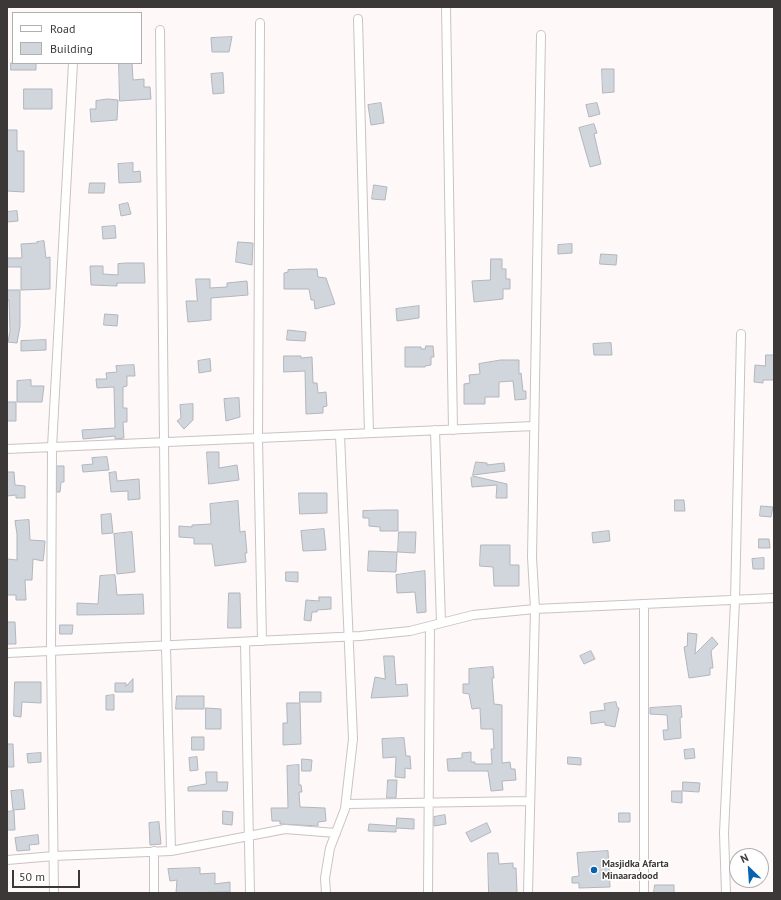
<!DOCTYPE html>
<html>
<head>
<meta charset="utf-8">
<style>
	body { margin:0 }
	#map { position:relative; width:781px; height:900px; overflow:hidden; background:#fef8f8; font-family:"PT Sans",sans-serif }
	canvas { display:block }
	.frame { position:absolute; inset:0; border:8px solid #3c3838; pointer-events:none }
	.legend { position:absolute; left:12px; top:12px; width:130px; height:52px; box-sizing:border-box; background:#fff; border:1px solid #b1afaf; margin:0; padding:5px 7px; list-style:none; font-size:12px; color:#3c3838 }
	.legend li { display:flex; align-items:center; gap:8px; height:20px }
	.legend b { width:20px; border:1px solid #b1afaf }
	.north { position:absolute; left:729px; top:848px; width:40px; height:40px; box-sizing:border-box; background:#fff; border:1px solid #b1afaf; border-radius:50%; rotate:335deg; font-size:11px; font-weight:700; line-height:16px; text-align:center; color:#3c3838 }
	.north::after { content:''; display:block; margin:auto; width:14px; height:18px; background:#0862af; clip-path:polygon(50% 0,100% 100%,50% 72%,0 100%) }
	.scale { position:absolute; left:12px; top:870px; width:68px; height:18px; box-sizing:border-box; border:2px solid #3c3838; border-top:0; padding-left:5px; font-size:12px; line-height:14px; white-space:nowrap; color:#3c3838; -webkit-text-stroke:3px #fff; paint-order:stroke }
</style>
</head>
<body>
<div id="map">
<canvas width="781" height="900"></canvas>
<div class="frame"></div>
<ul class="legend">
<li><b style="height:5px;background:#fff"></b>Road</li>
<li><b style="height:11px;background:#d1d6dd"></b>Building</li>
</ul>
<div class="north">N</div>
<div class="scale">50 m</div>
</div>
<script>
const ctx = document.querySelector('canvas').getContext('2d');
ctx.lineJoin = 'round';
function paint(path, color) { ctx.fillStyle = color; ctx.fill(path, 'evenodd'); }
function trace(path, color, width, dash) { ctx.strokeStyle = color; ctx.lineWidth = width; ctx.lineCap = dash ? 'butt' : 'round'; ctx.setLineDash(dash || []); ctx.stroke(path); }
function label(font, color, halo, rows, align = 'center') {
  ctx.font = font + ' "PT Sans",sans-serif'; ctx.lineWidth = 3; ctx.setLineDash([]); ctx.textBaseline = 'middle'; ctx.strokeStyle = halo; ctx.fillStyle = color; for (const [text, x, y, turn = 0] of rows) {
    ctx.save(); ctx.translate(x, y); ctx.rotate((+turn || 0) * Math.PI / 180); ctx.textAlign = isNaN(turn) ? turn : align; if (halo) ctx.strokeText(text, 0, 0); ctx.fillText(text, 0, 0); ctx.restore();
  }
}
const building = new Path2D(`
	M232 37 229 52H212L211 38Z
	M11 63H36V70H11Z
	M119 63H132L133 80 144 79V87H150L151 99 120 101Z
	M602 69H614V92L603 93Z
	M223 73 224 93 213 94 211 74Z
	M24 89H52V109H24Z
	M108 99 118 100 117 120 91 122 90 109H96V101Z
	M381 103 384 123 371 125 368 105Z
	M597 103 600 114 589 117 586 105Z
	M594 124 597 133 594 134 601 164 590 167 579 128Z
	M7 130H17V151H24V192L7 191Z
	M133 163V172L140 171 141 182 119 183 118 164Z
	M90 183H105L104 193H89Z
	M374 185 387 187 385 200 372 199Z
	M128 203 131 214 121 216 119 205Z
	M17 211 18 221 7 222V212Z
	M115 226 116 238 103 239 102 227Z
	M44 241 46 258 50 257V289L21 290V267H7V258H22L21 244 37 243V242Z
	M238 242 253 243 252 265 236 262Z
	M572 244V253L558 254V245Z
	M601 254 617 255 616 265 600 264Z
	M491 259H502V269H506V279H510V289H503V299L474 302 472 281 490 280Z
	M126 263H144L145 283H117V286L91 285 90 266H103V274L118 275V264Z
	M307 269H317L318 277 326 278 335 304 315 309 314 300H311L309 289H284V273L288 272V270Z
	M196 279H210V288L227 287V283L247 281 248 295 211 298V320L188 322 186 301H197Z
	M7 290H20V326L17 343 8 342 10 331 9 300H7Z
	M419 306V318L397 321 396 309Z
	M105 314 118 315 117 326 104 325Z
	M288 330 306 332 305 341 287 340Z
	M46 340V350L21 351V341Z
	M611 343 612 355H594L593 344Z
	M426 346H433L434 357H431V365L425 366V367H405V347H421V349H425Z
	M766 355H774V380H763V383L754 382 755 365 765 366Z
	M284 356H301V358L312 357 313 383H317L318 393 326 392 327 406 323 407V413L306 414 305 371 284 372Z
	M210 359 211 371 199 373 198 361Z
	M501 360H519V374L521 373 523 391H526V399L515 400 513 381 499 382V397H485V404H464V384L470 383 469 375 480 374 479 364Z
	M134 365 135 376H127V386L123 387V408H127V422H123L124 438 115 439V436L83 439 82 430 115 428 114 387 97 388 96 379H107L106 373 117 372 116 366Z
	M31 380V386H44L42 402H17V381Z
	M239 398 240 417 226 421 224 399Z
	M7 402H16V421H7Z
	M193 404V420L184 429 177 421 181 418 180 405Z
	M207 452H219V468L237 465 239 480 209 484Z
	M107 457 109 470 83 472 82 465 93 464 92 458Z
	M476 462 487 463V465L504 463 505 471 473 475Z
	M57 466H64V482H61L60 492H57Z
	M7 472H14L15 485 25 486V498H16V495L7 496Z
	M116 472 117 481 139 479 140 499 128 500V491L111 492 109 473Z
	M473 476 507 484V498H496L497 485 472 487 471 478Z
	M299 493H327V513L300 514Z
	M675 500H684L685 511H675Z
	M238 501 240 532 245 531 247 553H245L246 562 215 566 212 544H194V538L179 537V526L192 527V525L211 524 210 504Z
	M761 506 773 507 771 517 760 516Z
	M383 510H398V531H380V527L369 526V518H363V511Z
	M111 514 113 533 102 534 101 515Z
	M29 520 30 540 45 541 44 553 43 561 33 559 32 580H25L26 600H16V595H7V559L17 560V534L15 521Z
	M324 529 326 550 303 551 301 531Z
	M609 531 610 541 593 543 592 533Z
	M132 532 135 572 117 574 114 534Z
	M399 532H416L415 553 398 552Z
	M759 539H769L770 548H759Z
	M481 545H510V565H519V586H494L493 567 480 566Z
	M369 551 397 552 396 572 368 571Z
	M764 558V569H753L752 559Z
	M425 571 426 612 417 613 415 592 397 593 396 575Z
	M286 572H298V582L286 581Z
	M115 575 117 595 143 594 144 614 77 615V603L98 604 100 576Z
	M229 593H240L241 628H228Z
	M319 597H331V609L317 610V612H312L311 621 304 620 306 600 319 601Z
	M7 622H15L16 644H7Z
	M60 625H73L72 634H60Z
	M688 633 697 634 695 654 712 637 718 644 711 651 713 668H710V675L689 678 684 647 687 646Z
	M591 651 595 659 584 664 580 656Z
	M384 656H394L396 685 407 684 408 696 371 698 375 677 385 679Z
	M493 667 494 678H492L494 704 502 705V763L510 762 511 769H515L516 780 502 781 503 790 491 791 488 771H448L447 759 462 758V753L471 752V762H475V764H492L491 749H494L493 729H481L480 708 472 709 469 694 463 693V684H469V669Z
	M133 679V692H115V683H126V686Z
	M15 682H41V703L22 702 21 717 14 716Z
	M300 692H321V702H300Z
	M114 695V710H106V696Z
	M177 696H204V709H176Z
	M616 702 617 707 619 708 615 727 605 725V722L591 724 590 712 605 710 604 704Z
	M287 703H300L301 744 283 745V723H287Z
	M681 706 682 717 680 718 681 738 664 740 663 730H668L667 715 650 714V708Z
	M206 708 221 709V729H206Z
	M192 737H204V750H192Z
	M404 738 406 756H410L411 769 405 768V778L395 777 396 757 383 758 382 739Z
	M7 744H13L14 767H7Z
	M694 749 695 758 685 759 684 750Z
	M41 753V762L28 763 27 754Z
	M197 757 198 770 190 771 189 758Z
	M568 757 581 758V765L568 764Z
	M302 759 312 760 311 771H302Z
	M299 765V785H301L302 792H299L300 807 325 808 326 821 318 822V826L280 824V821H272L271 808H288L287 766Z
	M206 772H217V782H228L227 791H188V787L206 784Z
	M388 780H397L396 798H387Z
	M683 782 700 783 699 792 683 791Z
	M23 790 25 809 13 810 11 791Z
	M672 791H682V803L672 802Z
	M14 811 15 830H7V812Z
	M223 811 233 812 232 825 223 824Z
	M619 813H630V822H619Z
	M445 815 446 824 434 826V817Z
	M397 818 414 819V829L396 828V832L368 831 369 824 396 826Z
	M159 822 161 844 150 845 149 823Z
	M487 823 491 832 471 842 466 833Z
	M38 835 39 844 29 845 30 850 17 851 15 838Z
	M608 851 610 887 579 888V883H572V877L579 876 577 853Z
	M488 853H498L499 864 513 863V868H516L517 893H489Z
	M200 868V874L215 873V884L230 882V892L176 893 177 880 170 881 168 869Z
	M655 885H674V893H654Z`);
paint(building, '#d1d6dd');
trace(building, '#b1b6bd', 1);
const street = new Path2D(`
	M446 7 453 430
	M358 19 369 433
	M260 23 258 438 262 641
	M160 30 166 646 171 851
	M435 430 441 623
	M7 449 534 426
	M245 642 250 893
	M7 653 360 636 410 631 473 615 535 609 774 598
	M346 804 530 801
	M154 851V893
	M7 860 54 856 171 851 285 829 336 833
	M54 893 51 651 52 447 73 63
	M326 893 325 878 330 848 345 809 353 739 340 435
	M428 893 430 626
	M528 893 535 609 532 557 541 35
	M644 893V604
	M726 893 724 833 735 601 741 334`);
trace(street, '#ccc2c2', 10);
trace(street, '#fff', 8);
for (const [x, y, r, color] of [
	[594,870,4,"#0862af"]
]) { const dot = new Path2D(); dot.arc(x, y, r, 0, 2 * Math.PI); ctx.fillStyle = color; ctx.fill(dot); trace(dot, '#fff', 1.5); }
label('bold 10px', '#3c3838', '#fff', [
	["Masjidka Afarta",602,864],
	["Minaaradood",602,876]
], 'left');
</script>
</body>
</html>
